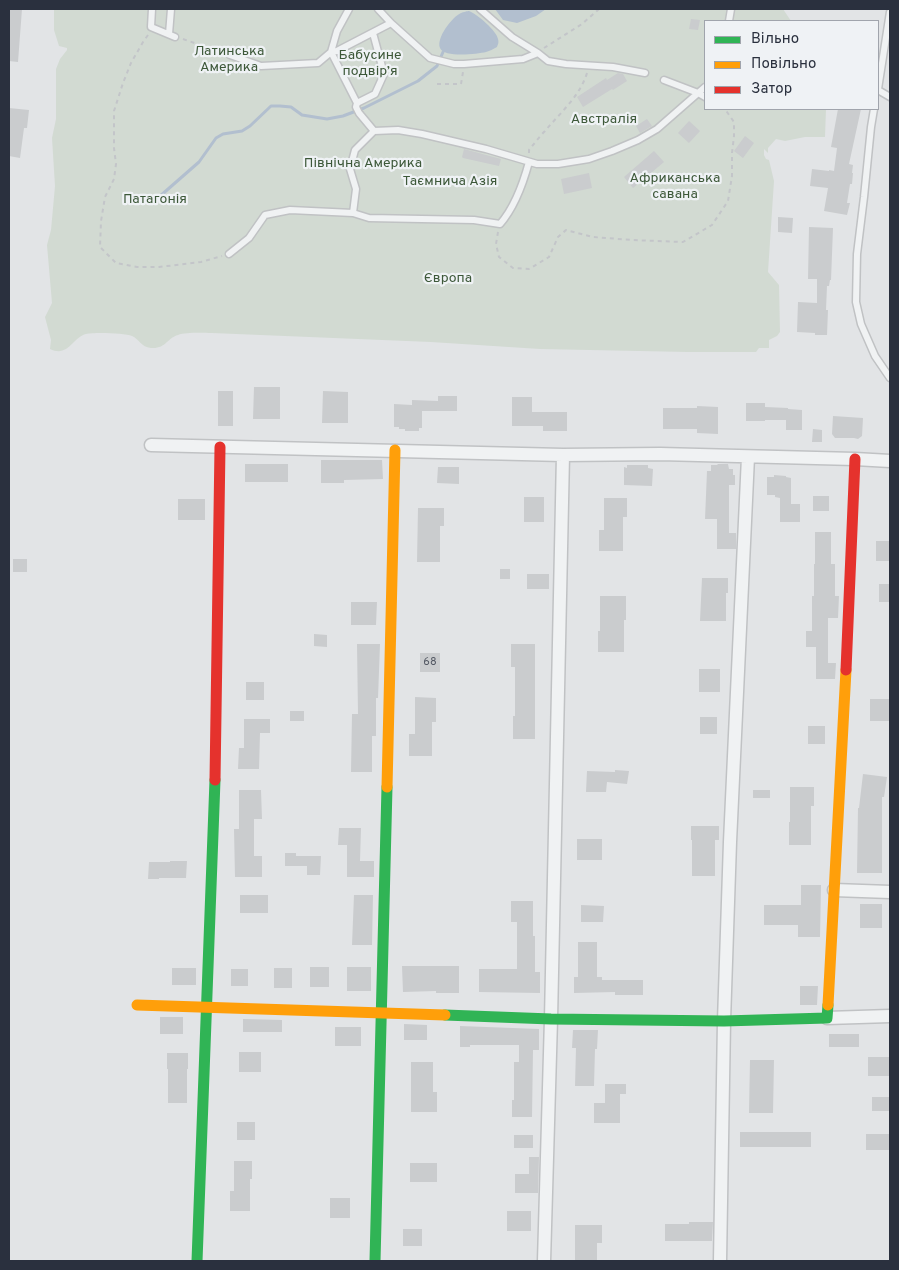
<!DOCTYPE html>
<html>
<head>
<meta charset="utf-8">
<style>
	body { margin:0 }
	#map { position:relative; width:899px; height:1270px; overflow:hidden; background:#e2e4e6; font-family:Overpass,sans-serif }
	canvas { display:block }
	.frame { position:absolute; inset:0; border:10px solid #2a303e; pointer-events:none }
	.legend { position:absolute; left:704px; top:20px; width:175px; height:90px; box-sizing:border-box; background:#eff2f5; border:1px solid #a0a4ac; margin:0; padding:6px 9px; list-style:none; font-size:15px; color:#2a303e }
	.legend li { display:flex; align-items:center; gap:10px; height:25px }
	.legend b { width:25px; border:1px solid #a0a4ac }
</style>
</head>
<body>
<div id="map">
<canvas width="899" height="1270"></canvas>
<div class="frame"></div>
<ul class="legend">
<li><b style="height:6px;background:#30b455"></b>Вільно</li>
<li><b style="height:6px;background:#ff9f0a"></b>Повільно</li>
<li><b style="height:6px;background:#e5322d"></b>Затор</li>
</ul>
</div>
<script>
const ctx = document.querySelector('canvas').getContext('2d');
ctx.lineJoin = 'round';
function paint(path, color) { ctx.fillStyle = color; ctx.fill(path, 'evenodd'); }
function trace(path, color, width, dash) { ctx.strokeStyle = color; ctx.lineWidth = width; ctx.lineCap = dash ? 'butt' : 'round'; ctx.setLineDash(dash || []); ctx.stroke(path); }
function label(font, color, halo, rows, align = 'center') {
  ctx.font = font + ' Overpass,sans-serif'; ctx.lineWidth = 4.5; ctx.setLineDash([]); ctx.textBaseline = 'middle'; ctx.strokeStyle = halo; ctx.fillStyle = color; for (const [text, x, y, turn = 0] of rows) {
    ctx.save(); ctx.translate(x, y); ctx.rotate((+turn || 0) * Math.PI / 180); ctx.textAlign = isNaN(turn) ? turn : align; if (halo) ctx.strokeText(text, 0, 0); ctx.fillText(text, 0, 0); ctx.restore();
  }
}
paint(new Path2D(`
	M54 9H783L791 21H792H705V109H826L825 137H805L785 141 776 139 768 148V153L764 149V155L766 159 769 160 774 181 768 272 779 285 780 332 777 336 769 340V348H759L756 352H688L540 349 431 342 212 333C203 333 186 332 178 335 167 338 166 349 151 348 141 347 139 339 132 336 125 333 94 332 86 334 73 337 68 358 50 349L51 340 45 317 52 303 47 245 51 230 55 186 52 138 56 119V69L60 59 67 50V48L59 46 54 30Z`), '#d2dad2');
paint(new Path2D(`
	M495 9H546L536 16 517 23 503 20Z
	M469 11C477 14 497 31 498 39 499 43 498 44 497 47 493 49 490 51 486 52 477 54 444 58 440 48 436 38 452 17 461 13 463 12 468 11 469 11Z`), '#b2bfcf');
trace(new Path2D(`
	M159 197 199 162 216 138 223 134 242 131 250 126 271 106H280L291 107 302 115 327 119 343 116 364 108 418 81 437 66 443 52`), '#b2bfcf', 3);
paint(new Path2D(`
	M9 9H22L18 62 9 61Z
	M691 19 700 20 698 30 689 29Z
	M618 73 623 74 627 81 613 90 612 89 583 107 577 97 606 78 607 80Z
	M9 108 29 110 27 128H24L20 158 9 156Z
	M838 109H861L849 164 853 165 852 173H853L852 184H850L847 203H850L847 215 824 211 828 188 810 186 812 169 829 171V170L834 171 837 148 831 147Z
	M647 119 652 126 640 133 636 126Z
	M689 121 700 131 689 143 678 133Z
	M745 136 754 143 743 158 734 151Z
	M464 149 501 159 499 166 463 158 462 157Z
	M654 151 664 162 633 188 624 177Z
	M589 173 592 188 564 194 561 179Z
	M778 217 793 218 792 233 778 232Z
	M809 227 833 228 831 280H830L829 286H827L826 310H828L827 335H815V333L797 332 798 302 817 303V279H808Z
	M254 387H280V419H253Z
	M218 391H233V426H218Z
	M323 391 348 392V423H322Z
	M438 396H457V411H422V428H419V431H405V429H399V427H394V404L412 405V400L438 401Z
	M512 397H532V412H567V431H543V426H512Z
	M746 403H765V407L788 408V409L802 410V430H786V420H765V421H746Z
	M697 406 718 407V434L697 433V429H663V408H697Z
	M833 416 863 418 862 436 858 439 854 438H835L832 434Z
	M813 429 822 430V442H812Z
	M321 460H382L383 479 344 480V483H321Z
	M245 464H288V482H245Z
	M718 464H728L729 469H733V475H735V485H729V533H736V549H717V519H705L707 471H711V465H717Z
	M627 465H648V468L653 469 652 486 624 485V467L627 468Z
	M438 467H459V484L437 483Z
	M774 475 786 476V477L791 478V504H800V522H780V498L775 497V495H767V477H774Z
	M813 496H829V511H813Z
	M524 497H544V522H524Z
	M604 498H627V517H623V551H599V530H604Z
	M178 499H205V520H178Z
	M418 508H444V526H440V562H417Z
	M815 532H831V564H835V596H839L838 618H828V663H836L835 679H816V647H806V631H812V596H814V564H815Z
	M876 541H890V561H876Z
	M13 559H27V572H13Z
	M500 569H510V579H500Z
	M527 574H549V589H527Z
	M702 578H728V593H726V621H700Z
	M879 584H890V602H879Z
	M600 596H626V620H624V652H598V631H600Z
	M351 602H377L376 625H351Z
	M314 634 327 635V647L314 646Z
	M357 644H380L378 698H376V736H372V772H351L352 714H358Z
	M511 644H535V739H513V716H515V667H511Z
	M420 653H440V672H420Z
	M699 669H720V692H699Z
	M246 682H264V700H246Z
	M415 697 436 698V722H432V756H409V734H415Z
	M870 699H890V721H870Z
	M290 711H304V721H290Z
	M700 717H717V734H700Z
	M244 719H270V733H260L259 769H238L239 748H244Z
	M808 726H825V744H808Z
	M615 770 629 771 627 784 607 782 606 792H586L587 771 615 772Z
	M863 774 887 777 884 797H882V873H857L858 808H859Z
	M790 787H814V806H811V845H789V822H790Z
	M239 790H261L262 819H254V856H262V877H235L234 829H239Z
	M753 790H770V798H753Z
	M691 826H719V840H715V876H692V840H691Z
	M339 828H361L360 861H374V877H347V845H338Z
	M577 839H602V860H577Z
	M285 853H296V856H321L320 875H307V866H285Z
	M170 861H187L186 878H159V879H148L149 862H170Z
	M801 885H821L820 937H798V925H764V905H801Z
	M240 895H268V913H240Z
	M354 895H373L372 945H352Z
	M511 901H533V936H535V972H540V993L479 992V969H517V922H511Z
	M860 904H882V928H860Z
	M581 905 604 906 603 922H581Z
	M578 942H597V977H602V980H643V995H615V992L574 993V977H578Z
	M402 966H459V993H436V991L403 992Z
	M310 967H329V987H310Z
	M347 967H371V991H347Z
	M172 968H196V985H172Z
	M274 968H292V988H274Z
	M231 969H248V986H231Z
	M800 986H818L817 1005H800Z
	M160 1017H183V1034H160Z
	M243 1019 282 1020V1032H243Z
	M404 1024 427 1025V1040H404Z
	M460 1026 539 1029V1050H533L532 1117H512V1100H514V1062H519V1045H470V1047H460Z
	M335 1027H361V1046H335Z
	M573 1030H598L597 1049H595L594 1086H575L576 1048H572Z
	M829 1034H859V1047H829Z
	M239 1052H261V1072H239Z
	M167 1053H188V1069H187V1103H168V1069H167Z
	M868 1057H890V1076H868Z
	M750 1060H774L773 1113H749Z
	M411 1062H433V1092H437V1112H411Z
	M605 1084H626V1094H620V1123H594V1103H605Z
	M872 1097H890V1111H872Z
	M237 1122H255V1140H237Z
	M740 1132H811V1147H740Z
	M866 1134H889V1150H866Z
	M514 1135H533V1148H514Z
	M529 1157H539L538 1193H515V1174H529Z
	M234 1161H252V1179H250V1211H230V1191H234Z
	M410 1163H437V1182H410Z
	M330 1198H350V1218H330Z
	M507 1211H531V1231H507Z
	M689 1222H713L712 1241H665V1224H689Z
	M575 1225H602V1243H597V1261H575Z
	M403 1229H422V1246H403Z`), '#caccce');
const lane = new Path2D(`
	M152 9 151 27 175 37
	M349 9 337 31 331 52 357 103 356 107 359 113 374 131
	M378 9 391 23 430 58 454 64H464L523 59 538 53 548 61 566 64 613 67 645 73
	M480 9 512 37 538 53
	M729 21 731 9
	M169 34 171 9
	M230 55 261 66 318 63 331 52 337 51 391 23
	M664 80 698 93 705 97
	M878 89 890 12
	M878 90 890 97
	M357 103 375 94 384 74 373 33
	M874 109 871 127 864 197 857 254 856 302 861 324 875 356 890 378
	M353 213 369 218 474 220 500 224C515 207 523 184 529 162
	M229 254 249 238 265 215 290 210 353 213 356 189 350 169 355 150 374 131 398 130 422 134 486 149 537 164H558L589 159 612 151 638 140 657 129 705 87`);
const street = new Path2D(`
	M151 445 563 455 660 454 855 459 890 461
	M834 890 890 892
	M827 1018 890 1016
	M544 1261 551 1019 563 455
	M720 1261 724 1021 730 842 748 457`);
trace(lane, '#c0c2c4', 9);
trace(street, '#c0c2c4', 15);
trace(new Path2D(`
	M148 35 143 42 131 63 123 83 114 111V148L116 164 114 179 105 197 101 221 100 247 116 263 137 267H159L201 262 222 256
	M183 39 223 53
	M544 48 582 24 599 9
	M437 84H461L463 72
	M529 153V150C534 144 539 137 545 131 560 113 580 96 587 73
	M498 232 496 244 499 257 513 268 529 269 549 257 558 237 566 230 593 237 632 240 683 242 712 225 728 201 732 176V153L734 136V122L727 112 723 109`), '#c3c5c9', 2, [4, 4]);
trace(lane, '#f0f2f3', 6);
trace(street, '#f0f2f3', 12);
trace(new Path2D(`
	M445 1015 551 1019 724 1021 827 1018 828 1005
	M197 1261 215 780
	M375 1261 387 787`), '#30b455', 11);
trace(new Path2D(`
	M387 787 395 450
	M137 1005 445 1015
	M828 1005 846 670`), '#ff9f0a', 11);
trace(new Path2D(`
	M846 670 855 459
	M215 780 220 447`), '#e5322d', 11);
label('11px', '#535863', null, [
	["68",430,663]
]);
label('14px', '#3d5839', '#eff2f5', [
	["Латинська",229,52],
	["Америка",229,68],
	["Бабусине",370,56],
	["подвір’я",370,72],
	["Австралія",604,120],
	["Північна Америка",363,164],
	["Африканська",675,179],
	["савана",675,195],
	["Таємнича Азія",450,182],
	["Патагонія",155,200],
	["Європа",448,279]
]);
</script>
</body>
</html>
